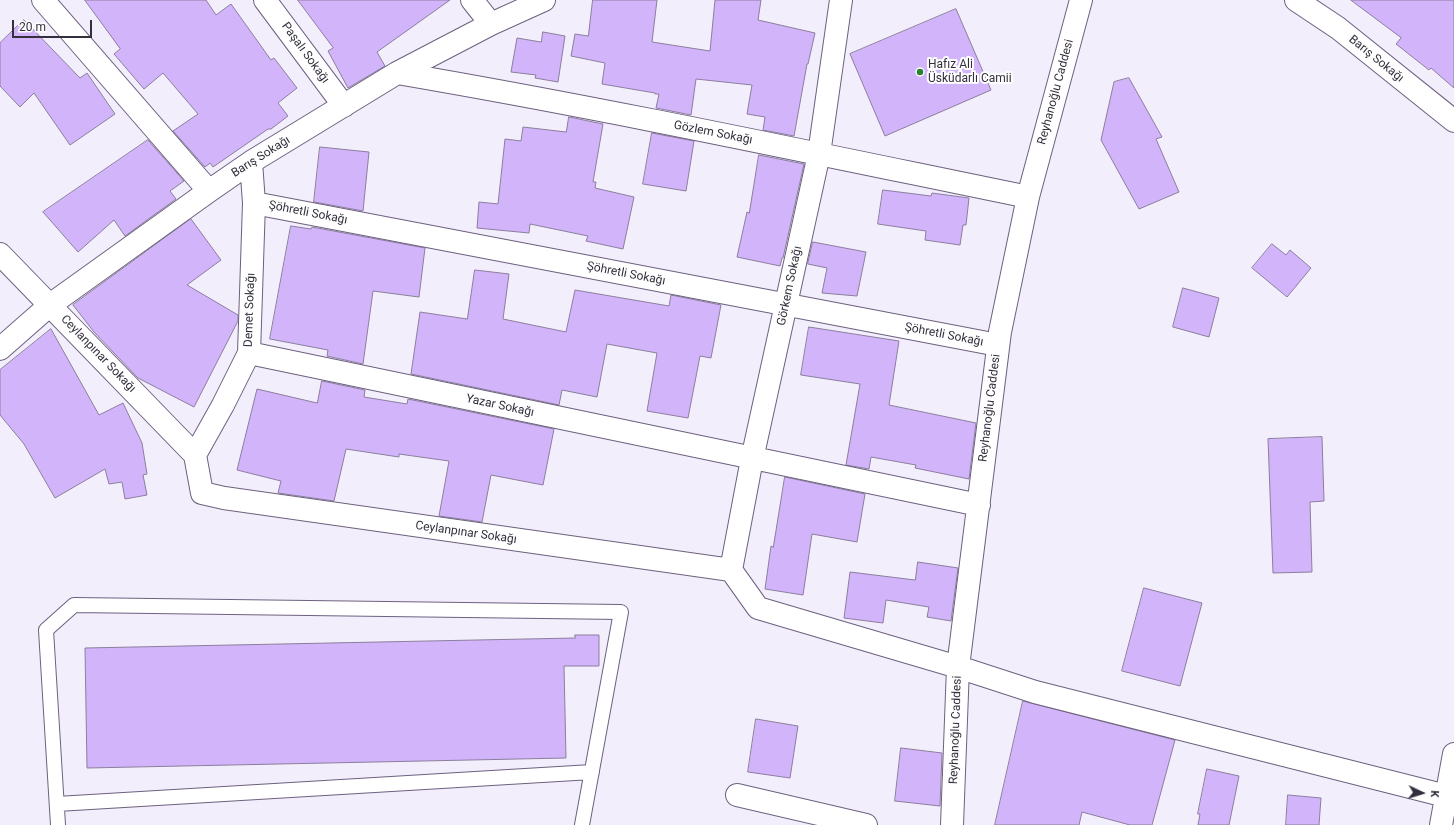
<!DOCTYPE html>
<html>
<head>
<meta charset="utf-8">
<style>
	body { margin:0 }
	#map { position:relative; width:1454px; height:825px; overflow:hidden; background:#f3eefc; font-family:Roboto,sans-serif }
	canvas { display:block }
	.north { position:absolute; left:1402px; top:773px; width:40px; height:40px; -webkit-text-stroke:3px #fefefe; paint-order:stroke; rotate:94deg; font-size:11px; font-weight:700; line-height:16px; text-align:center; color:#342f3c }
	.north::after { content:''; display:block; margin:auto; width:14px; height:18px; background:#342f3c; clip-path:polygon(50% 0,100% 100%,50% 72%,0 100%) }
	.scale { position:absolute; left:12px; top:20px; width:80px; height:18px; box-sizing:border-box; border:2px solid #342f3c; border-top:0; padding-left:5px; font-size:12px; line-height:14px; white-space:nowrap; color:#342f3c; -webkit-text-stroke:3px #fefefe; paint-order:stroke }
</style>
</head>
<body>
<div id="map">
<canvas width="1454" height="825"></canvas>
<div class="north">K</div>
<div class="scale">20 m</div>
</div>
<script>
const ctx = document.querySelector('canvas').getContext('2d');
ctx.lineJoin = 'round';
function paint(path, color) { ctx.fillStyle = color; ctx.fill(path, 'evenodd'); }
function trace(path, color, width, dash) { ctx.strokeStyle = color; ctx.lineWidth = width; ctx.lineCap = dash ? 'butt' : 'round'; ctx.setLineDash(dash || []); ctx.stroke(path); }
function label(font, color, halo, rows, align = 'center') {
  ctx.font = font + ' Roboto,sans-serif'; ctx.lineWidth = 4; ctx.setLineDash([]); ctx.textBaseline = 'middle'; ctx.strokeStyle = halo; ctx.fillStyle = color; for (const [text, x, y, turn = 0] of rows) {
    ctx.save(); ctx.translate(x, y); ctx.rotate((+turn || 0) * Math.PI / 180); ctx.textAlign = isNaN(turn) ? turn : align; if (halo) ctx.strokeText(text, 0, 0); ctx.fillText(text, 0, 0); ctx.restore();
  }
}
const building = new Path2D(`
	M85 0H206L216 15 231 4 271 60 274 58 297 88 278 103 288 116 271 129H268L213 167 210 163 205 167 173 131 198 114 163 73 144 89 114 54 120 49Z
	M298 0H450L377 52 385 66 348 88 328 51 333 48Z
	M593 0H657L652 42 710 51 715 0H761L758 20 815 33 808 64H807L794 136 763 130 765 117 747 114 752 85 696 79 691 115 656 108 659 94H655V93L602 84 605 63 571 56 575 34 588 36Z
	M1351 0H1454V88L1431 68 1429 70 1396 44 1401 38Z
	M956 9 991 90 885 136 850 54Z
	M24 20 80 78 87 73 115 114 70 145 34 93 20 107 0 86V43Z
	M543 32 565 36 558 82 535 78 536 75 511 72 517 38 541 42Z
	M1129 78 1162 137 1156 139 1179 192 1139 209 1101 140 1114 82Z
	M569 117 603 124 593 182H596L595 188 634 197 623 249 586 241 588 236 530 224 529 233 477 228 479 202 498 204 505 139 521 141 523 127 566 132Z
	M652 133 694 141 686 191 643 184Z
	M148 140 184 181 170 191 176 199 125 236 114 220 78 252 43 212Z
	M320 147 369 152 363 211 314 202Z
	M759 155 804 164 783 258H782L780 266 737 257 747 212 749 213Z
	M883 190 931 196 932 193 969 198 966 225H963L960 245 925 240 926 231 878 224Z
	M191 219 221 260 187 285 238 315V321L194 407 138 378 94 332 73 305Z
	M291 226 311 229 312 227 425 248 419 297 373 291 363 364 327 356 328 350 270 339Z
	M813 242 866 252 857 296 822 293 827 268 808 264Z
	M1272 244 1286 255 1290 250 1311 268 1287 297 1252 268Z
	M475 270 509 274 503 319 566 332 575 290 669 306 671 295 721 305 711 358 700 356 688 418 647 411 657 353 607 344 597 397 562 390 559 405 411 374 420 312 467 319Z
	M1183 288 1219 298 1209 337 1173 327Z
	M809 327 899 341 889 405 976 423 969 479 915 468 916 465 871 457 869 469 846 465 860 384 801 375Z
	M51 329 99 415 123 403 142 443 147 474 143 475 147 495 125 499 122 482 109 484 105 469 55 498 24 444 0 415V370Z
	M322 381 365 390 364 397 407 404 408 399 554 429 543 485 491 475 482 522 439 516 449 461 399 454V457L346 449 334 501 278 493 281 481 237 470 257 389 317 403Z
	M1322 437 1324 501 1310 502 1312 572 1273 573 1268 439Z
	M785 477 865 494 857 542 812 534 803 595 765 589 771 546 773 547Z
	M918 562 958 568 951 621 927 617 929 607 886 600 883 623 844 618 850 572 915 580Z
	M1144 588 1202 603 1180 686 1122 671Z
	M575 635H599V666H564L566 758 87 768 85 648 575 638Z
	M1023 701 1175 740 1152 825H1130L1082 812 1079 825H995Z
	M756 719 798 726 790 778 748 772Z
	M901 748 942 753 940 806 895 801Z
	M1207 769 1239 776 1229 825H1198L1200 814H1198Z
	M1288 795 1321 798 1319 825H1286Z`);
paint(building, '#d2b4fb');
trace(building, '#8b7e9d', 1);
const service = new Path2D(`
	M57 804 592 772
	M58 825 46 630 74 605 621 612 582 825`);
const minor = new Path2D(`
	M43 0 209 191
	M265 0 344 106
	M472 0 491 24
	M1296 0 1338 28 1454 121
	M397 73C608 109 818 154 1028 197
	M251 162 254 203 249 353 223 405 195 455 202 493 224 498 731 570
	M254 203 998 345
	M0 254 195 455
	M0 349 50 305 209 191 251 162 397 73 491 24 544 0
	M249 353 979 505
	M731 570 758 608 958 667 1035 692 1446 796 1454 797
	M731 570 752 459 819 154 841 0
	M737 795 866 825
	M952 825 958 667 1000 332 1028 197 1081 0
	M1441 825 1454 754`);
trace(service, '#6d617f', 16);
trace(minor, '#6d617f', 24);
trace(service, '#fff', 14);
trace(minor, '#fff', 22);
for (const [x, y, r, color] of [
	[920,72,4,"#2b812f"]
]) { const dot = new Path2D(); dot.arc(x, y, r, 0, 2 * Math.PI); ctx.fillStyle = color; ctx.fill(dot); trace(dot, '#fefefe', 1.5); }
label('12px', '#342f3c', '#fefefe', [
	["Paşalı Sokağı",305,53,54],
	["Barış Sokağı",1376,59,39],
	["Reyhanoğlu Caddesi",1056,92,-75],
	["Gözlem Sokağı",713,133,11],
	["Barış Sokağı",261,157,-32],
	["Şöhretli Sokağı",308,213,11],
	["Şöhretli Sokağı",626,274,11],
	["Görkem Sokağı",790,286,-78],
	["Demet Sokağı",250,310,-88],
	["Şöhretli Sokağı",944,335,11],
	["Ceylanpınar Sokağı",98,354,46],
	["Yazar Sokağı",500,406,12],
	["Reyhanoğlu Caddesi",990,408,-83],
	["Ceylanpınar Sokağı",466,533,8],
	["Reyhanoğlu Caddesi",956,730,-88]
]);
label('12px', '#342f3c', '#fefefe', [
	["Hafız Ali",928,65],
	["Üsküdarlı Camii",928,79]
], 'left');
</script>
</body>
</html>
